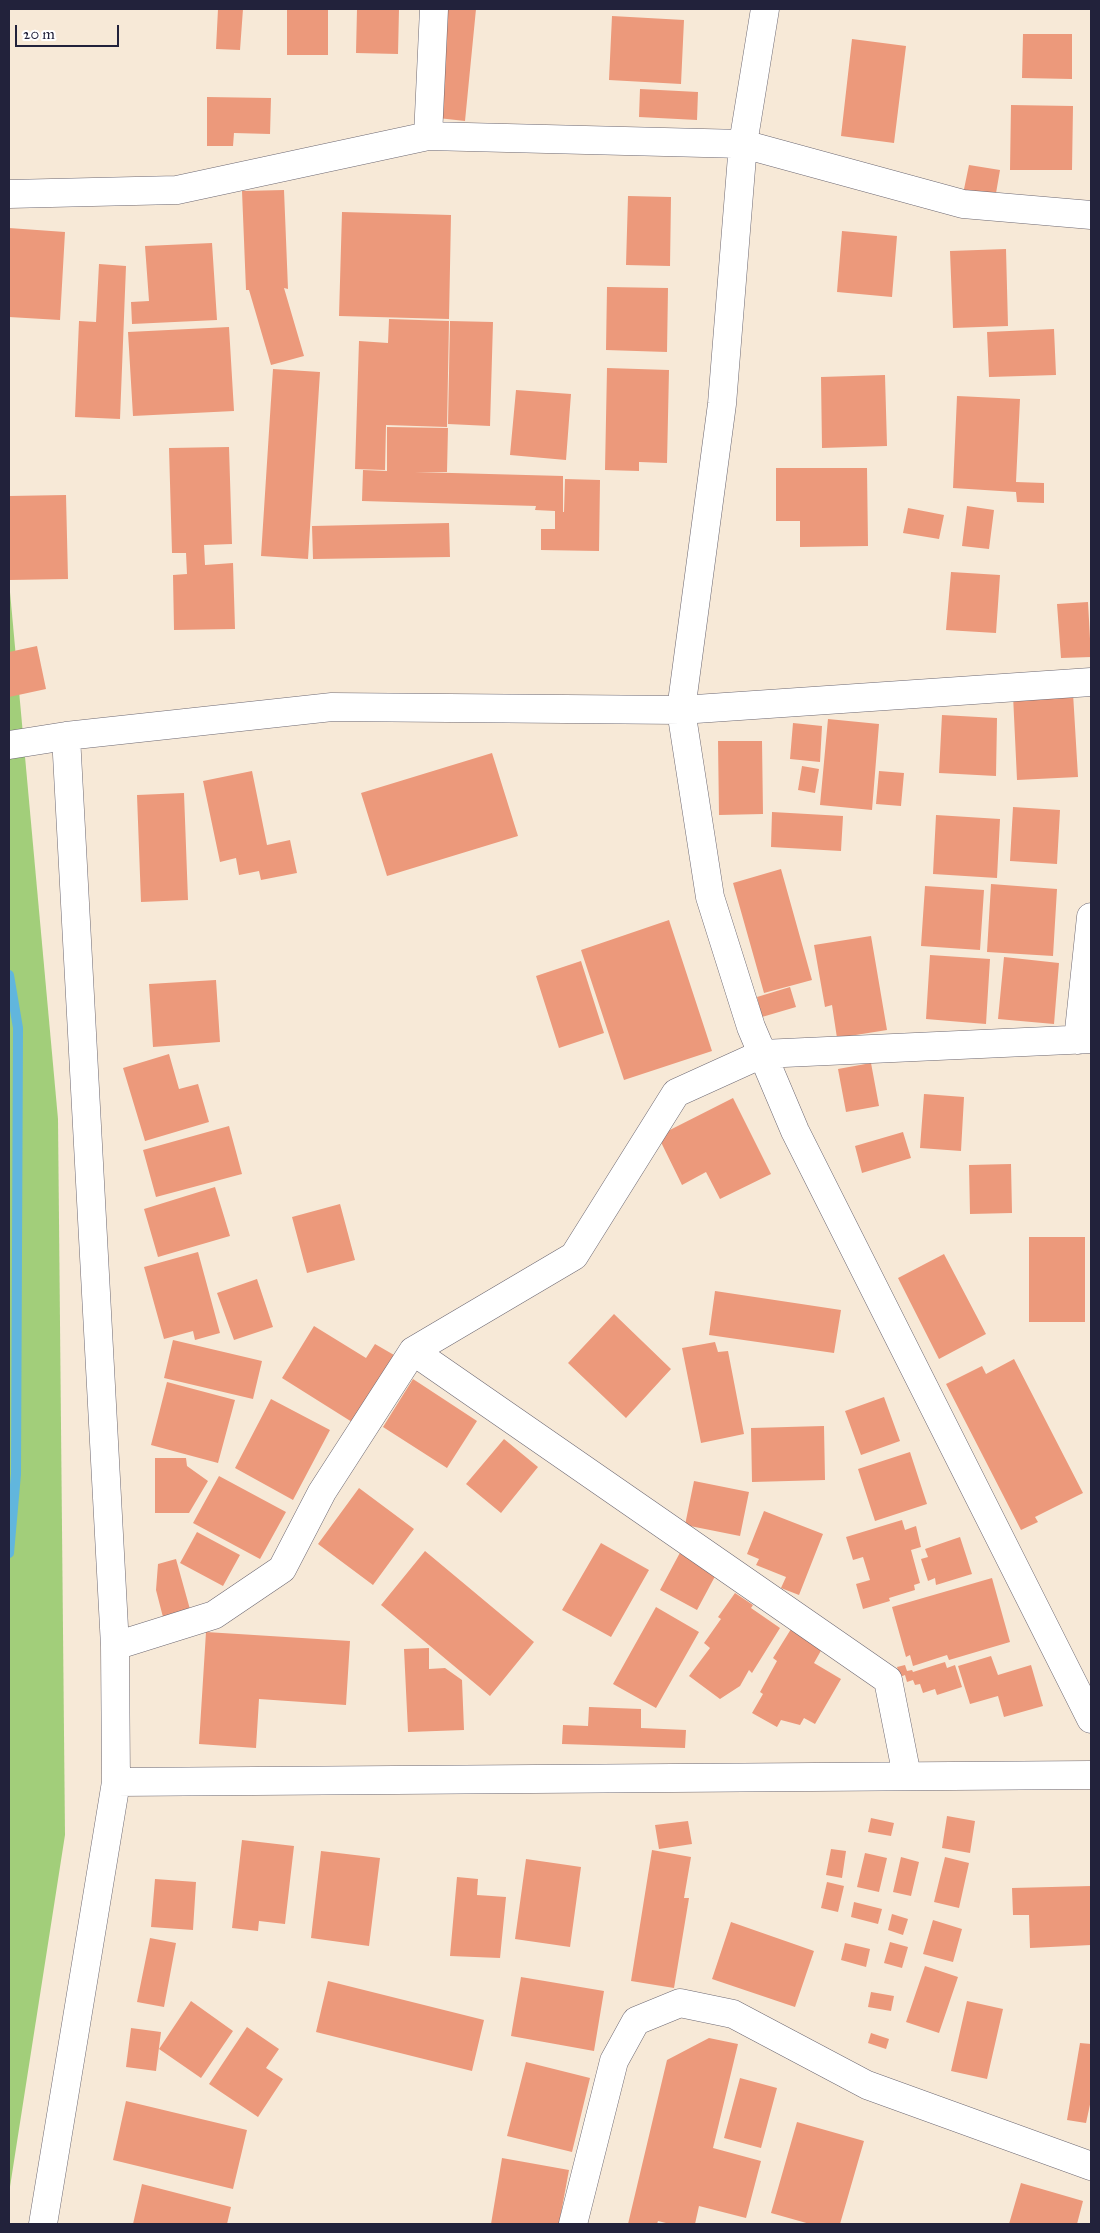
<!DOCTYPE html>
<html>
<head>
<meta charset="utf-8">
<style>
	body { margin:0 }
	#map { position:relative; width:1100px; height:2233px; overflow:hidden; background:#f7e9d7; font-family:"IM FELL Great Primer",serif }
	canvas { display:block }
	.frame { position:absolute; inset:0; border:10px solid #22223b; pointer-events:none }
	.scale { position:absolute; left:15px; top:25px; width:104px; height:22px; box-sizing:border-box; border:2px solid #22223b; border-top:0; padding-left:6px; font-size:15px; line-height:18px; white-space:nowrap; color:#22223b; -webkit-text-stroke:4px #fff; paint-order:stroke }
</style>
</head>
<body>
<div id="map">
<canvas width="1100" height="2233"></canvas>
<div class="frame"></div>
<div class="scale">20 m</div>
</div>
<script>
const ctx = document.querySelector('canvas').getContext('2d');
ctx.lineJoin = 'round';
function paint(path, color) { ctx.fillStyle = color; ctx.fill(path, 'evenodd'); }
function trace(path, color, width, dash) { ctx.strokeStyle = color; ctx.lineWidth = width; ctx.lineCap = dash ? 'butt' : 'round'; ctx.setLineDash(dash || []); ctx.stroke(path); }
paint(new Path2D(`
	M9 581 58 1119 65 1835 9 2193Z`), '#a2ce7a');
trace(new Path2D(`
	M9 975 18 1028 16 1474 9 1553`), '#61b6dd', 10);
paint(new Path2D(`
	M218 9H243L240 50 216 49Z
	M287 9H328V55H287Z
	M357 9H399L398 54 356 53Z
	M440 9H476L465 121 429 117Z
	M612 16 684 20 681 84 609 80Z
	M1023 34H1072V79L1022 78Z
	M852 39 906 46 894 143 841 136Z
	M640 89 698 92 697 120 639 117Z
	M207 97 271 98 270 134 234 133 233 146H207Z
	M1011 105 1073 106 1072 170H1010Z
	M969 165 1000 170 995 199 963 194Z
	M284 190 288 289 284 288 304 356 271 365 249 290H246L242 191Z
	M628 196 671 197 670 266 626 265Z
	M342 212 451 215 449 319 339 316Z
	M9 228 65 232 60 320 9 317Z
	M842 231 897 236 892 297 837 292Z
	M212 243 217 320 132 324 131 302 149 301 145 246Z
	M1006 249 1008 326 953 328 950 251Z
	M99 264 126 266 120 419 75 417 79 321 96 322Z
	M607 287 668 288 667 352 606 350Z
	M389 319 449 321 447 427 386 425 385 470 355 469 359 341 388 343Z
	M450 321 493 322 490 426 448 424Z
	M229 327 234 411 133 416 128 332Z
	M1054 329 1056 375 989 377 987 332Z
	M607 368 669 370 667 463 639 462V471L605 470Z
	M273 369 320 372 308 559 261 556Z
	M885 375 887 446 822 448 821 377Z
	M516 390 571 394 566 460 510 455Z
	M957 396 1020 399 1016 482 1044 483V503L1017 502 1016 492 953 488Z
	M387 427 448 428 447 472H415L563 476V512H564L565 479 600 480 599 551 541 550V529H555V511L535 510 536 506 362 501 363 470 387 471Z
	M229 447 232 544 204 545 205 565 233 563 235 629 174 630 173 575 187 574 186 553H172L169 448Z
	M776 468H867L868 546 800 547V521H776Z
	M66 495 68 579 9 580V496Z
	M967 506 994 510 989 549 962 546Z
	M908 508 944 515 939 539 903 533Z
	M449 523 450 557 313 559 312 526Z
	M951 572 1000 575 996 633 946 630Z
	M1088 602 1091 657 1061 658 1057 604Z
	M37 646 46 689 9 697V652Z
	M1073 693 1078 777 1017 780 1013 695Z
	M942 715 997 718 996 776 939 773Z
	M828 719 879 724 872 810 820 805Z
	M793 723 822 726 820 762 790 759Z
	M718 741H762L763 814 719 815Z
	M492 753 518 836 387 876 361 793Z
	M802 766 819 769 815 793 798 790Z
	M252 771 267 845 290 840 297 873 261 880 259 871 239 875 236 858 220 862 203 781Z
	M879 771 904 773 901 806 876 804Z
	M184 793 188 900 141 902 137 795Z
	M1013 807 1060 810 1057 864 1010 861Z
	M772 812 843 816 841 851 771 847Z
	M936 815 1000 819 997 878 933 874Z
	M781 869 812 980 764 993 733 883Z
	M991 884 1057 889 1053 956 987 952Z
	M925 886 984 890 980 950 921 946Z
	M669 920 712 1051 624 1080 581 950Z
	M871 936 887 1030 837 1038 832 1005 825 1007 814 945Z
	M930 955 990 959 986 1024 926 1019Z
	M1004 957 1059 963 1054 1024 998 1019Z
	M581 961 604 1033 559 1048 536 976Z
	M216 980 220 1042 153 1047 149 984Z
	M790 987 796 1007 762 1017 757 997Z
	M169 1054 179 1089 198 1084 209 1122 145 1141 123 1068Z
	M871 1063 879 1106 846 1112 838 1069Z
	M924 1094 964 1097 961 1151 920 1148Z
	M733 1098 771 1174 720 1199 706 1172 682 1185 658 1136Z
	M229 1126 242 1174 156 1197 143 1150Z
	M903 1132 911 1158 862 1173 855 1146Z
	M1011 1164 1012 1213 970 1214 969 1165Z
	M215 1187 230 1236 158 1257 144 1209Z
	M340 1204 355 1260 307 1273 292 1217Z
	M1029 1237H1085V1322H1029Z
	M198 1252 220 1333 195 1340 193 1331 164 1339 144 1267Z
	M944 1254 986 1334 939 1359 898 1278Z
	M257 1279 273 1327 234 1340 217 1293Z
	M715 1291 841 1310 834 1353 709 1335Z
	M614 1314 671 1369 626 1418 568 1363Z
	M314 1326 366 1358 375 1344 394 1355 352 1422 282 1378Z
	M173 1340 262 1361 253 1399 164 1378Z
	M715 1342 718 1352 728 1351 744 1434 701 1443 682 1348Z
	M1014 1359 1083 1493 1035 1517 1038 1522 1021 1530 946 1384 982 1366 986 1374Z
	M413 1379 477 1421 447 1468 383 1427Z
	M167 1382 235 1400 218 1463 151 1445Z
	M884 1397 900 1441 861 1455 845 1411Z
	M271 1399 330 1430 293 1500 235 1468Z
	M824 1426 825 1480 752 1482 751 1428Z
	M504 1439 538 1467 501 1513 466 1484Z
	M910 1452 927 1504 875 1521 858 1469Z
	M155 1458H186L187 1466 208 1481 189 1513H155Z
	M219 1476 286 1512 260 1559 193 1523Z
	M694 1481 749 1492 740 1536 685 1525Z
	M359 1488 414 1529 373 1585 318 1544Z
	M764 1511 823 1534 799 1595 781 1588 786 1577 756 1565 759 1559 747 1554Z
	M902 1520 905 1530 916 1526 921 1547 911 1550 920 1583 914 1585 915 1590 889 1598 890 1601 863 1609 856 1584 870 1580 863 1557 853 1560 846 1537Z
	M197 1532 240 1555 223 1586 180 1563Z
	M960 1537 972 1574 936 1585 935 1578 928 1581 921 1559 928 1557 925 1549Z
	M601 1543 649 1570 611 1637 562 1610Z
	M683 1547 720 1567 697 1610 660 1590Z
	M425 1551 534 1642 490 1696 381 1605Z
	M176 1559 191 1613 164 1621 156 1590 158 1564Z
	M992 1578 1010 1642 949 1660 947 1655 913 1666 910 1655 906 1657 892 1607Z
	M735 1593 753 1605 751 1608 780 1628 752 1673 749 1670 740 1686 720 1699 689 1676 710 1648 704 1643 721 1619 718 1617Z
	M656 1607 699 1632 656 1708 613 1684Z
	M796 1621 827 1640 814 1663 841 1679 815 1724 804 1718 800 1725 781 1720 777 1727 752 1713 763 1694 760 1692 777 1661 773 1658Z
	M206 1632 350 1641 346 1705 259 1699 256 1748 199 1744Z
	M429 1648V1669L445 1668 462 1680 464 1730 408 1732 404 1649Z
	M991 1656 998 1675 1031 1665 1043 1706 1004 1717 998 1696 970 1704 958 1666Z
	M945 1662 947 1668 955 1665 962 1687 937 1695 935 1689 923 1693 920 1684 915 1685 913 1680 907 1682 905 1675 900 1677 897 1667 905 1665 907 1671 912 1670 913 1672Z
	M589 1707 641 1709V1728L686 1730 685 1748 562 1744 563 1725 588 1726Z
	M947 1816 975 1821 970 1853 942 1848Z
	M871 1818 894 1823 891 1836 868 1832Z
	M688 1821 692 1844 659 1849 655 1825Z
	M242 1840 294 1846 285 1924 259 1921 258 1931 232 1928Z
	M831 1849 846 1851 842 1878 826 1875Z
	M652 1850 691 1857 684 1898H689L674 1988 631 1981Z
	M321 1851 380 1858 369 1946 311 1938Z
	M865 1853 887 1858 879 1892 857 1887Z
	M901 1857 919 1862 911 1896 893 1892Z
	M945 1857 969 1863 959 1908 934 1902Z
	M526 1859 581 1867 570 1947 515 1939Z
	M457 1877 478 1879 477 1895 506 1897 500 1958 450 1956Z
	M155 1879 196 1882 193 1930 151 1927Z
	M827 1882 844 1886 838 1912 821 1908Z
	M1091 1886V1945L1030 1948 1029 1915H1013L1012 1888Z
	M854 1902 882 1909 878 1924 851 1917Z
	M892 1914 908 1919 903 1935 888 1930Z
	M933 1920 962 1929 953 1962 923 1954Z
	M731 1922 814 1951 795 2007 712 1979Z
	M150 1938 176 1943 164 2007 137 2002Z
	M890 1942 908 1947 902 1968 884 1963Z
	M845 1943 870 1949 866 1967 841 1960Z
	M925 1966 958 1977 939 2033 906 2022Z
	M521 1977 604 1991 594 2051 511 2036Z
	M328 1981 484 2020 472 2071 316 2032Z
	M871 1992 894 1996 891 2011 868 2007Z
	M191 2001 233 2031 201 2078 159 2049Z
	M967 2001 1003 2009 987 2079 951 2071Z
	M247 2027 279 2049 266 2068 283 2079 258 2117 209 2084Z
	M131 2028 161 2032 156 2071 126 2067Z
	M871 2033 889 2039 886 2049 868 2043Z
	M709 2038 738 2044 713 2148 761 2161 746 2218 699 2206 695 2224H670L658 2221 657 2224H628L667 2060Z
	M1080 2043 1091 2044V2100L1086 2123 1067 2120Z
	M526 2062 590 2078 572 2152 507 2136Z
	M740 2078 777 2088 761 2148 724 2138Z
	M126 2101 247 2130 233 2189 113 2160Z
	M797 2122 864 2141 840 2224H810L771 2213Z
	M502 2158 569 2170 559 2224H491Z
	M1021 2183 1083 2201 1077 2224H1009Z
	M142 2184 231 2207 227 2224H133Z`), '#ec997b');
const minor = new Path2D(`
	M765 9 743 144 722 404 681 710 710 897 751 1027 795 1131 1091 1719
	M428 136 434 9
	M9 194 177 190 428 136 743 144 963 204 1091 215
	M9 745 66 736 332 707 681 710 1091 682
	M1078 1040 1091 917
	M413 1351 888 1680 907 1776
	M115 1646 214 1615 282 1569 322 1492 413 1351 574 1256 676 1093 762 1054 1091 1039
	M116 1782 1091 1775
	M43 2224 116 1782 115 1646 66 736
	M573 2224 614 2061 636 2021 680 2003 733 2014 867 2085 1091 2166`);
trace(minor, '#6d6872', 29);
trace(minor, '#fff', 28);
</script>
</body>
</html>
